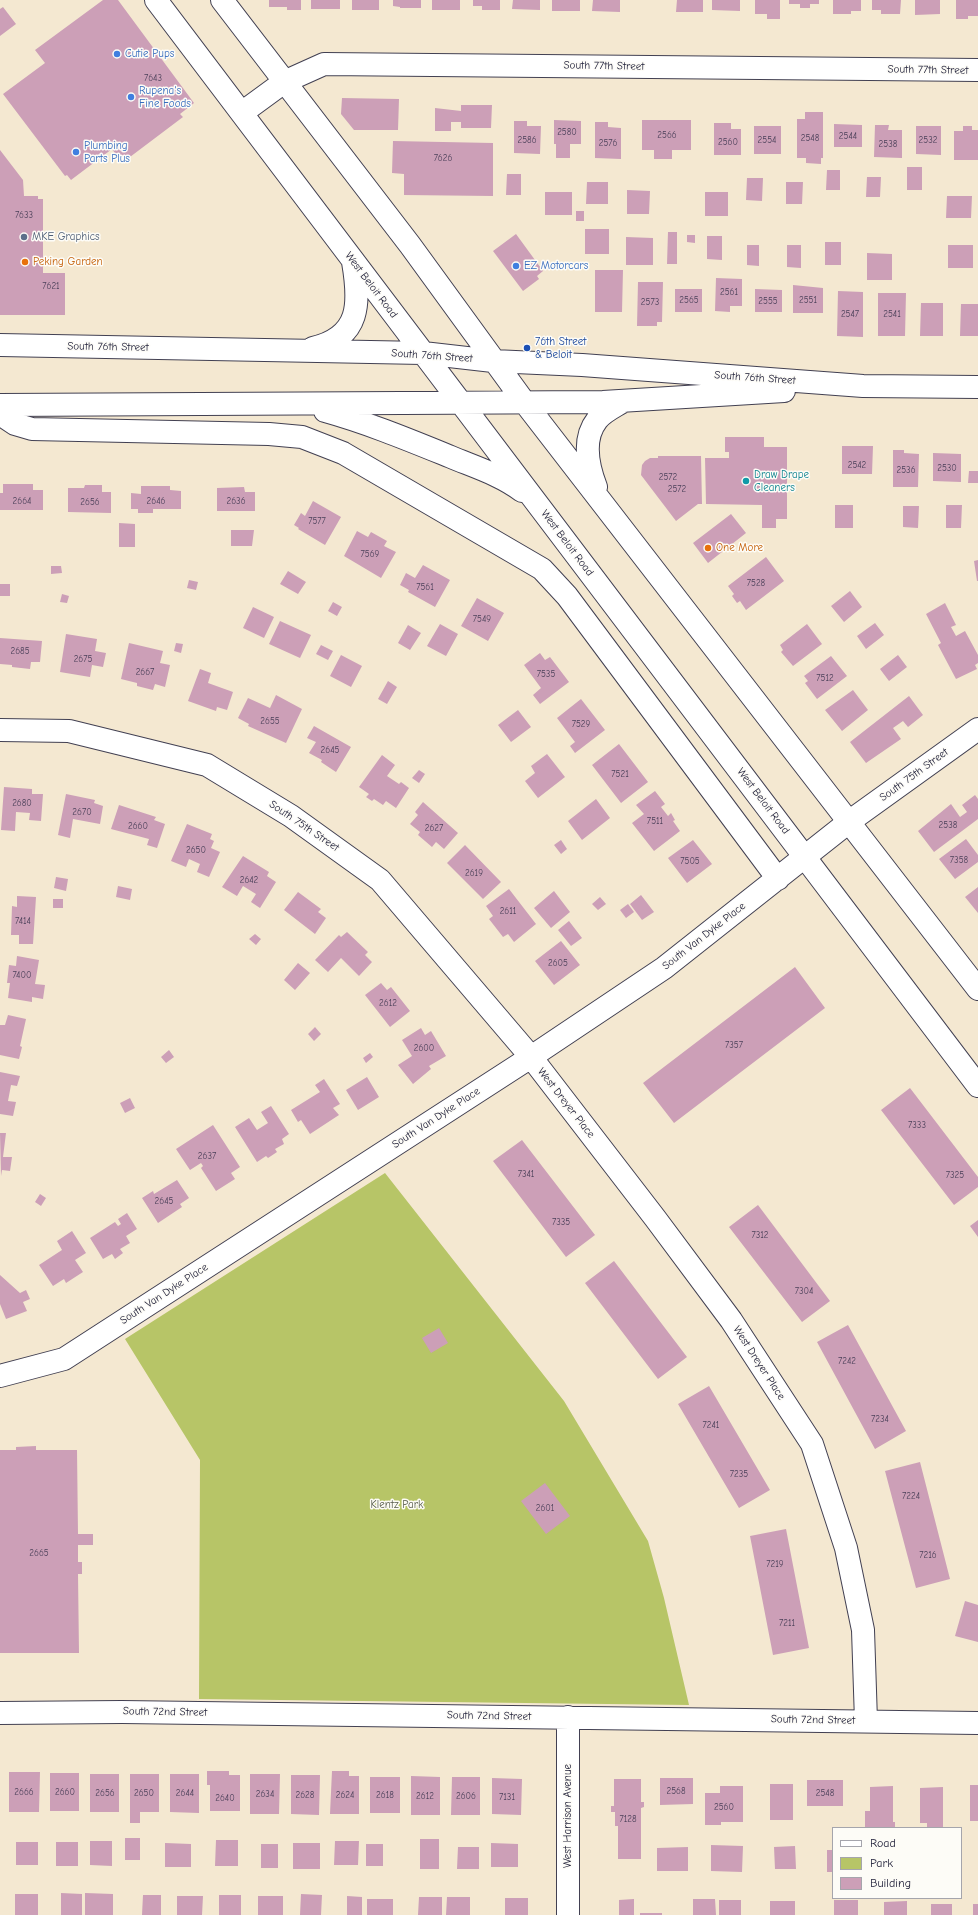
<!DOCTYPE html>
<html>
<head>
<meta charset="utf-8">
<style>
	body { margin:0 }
	#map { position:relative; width:978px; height:1915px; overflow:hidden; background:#f4e8d1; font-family:"Comic Neue",sans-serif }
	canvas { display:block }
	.legend { position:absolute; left:832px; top:1827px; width:130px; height:72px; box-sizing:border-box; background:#fdfcf7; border:1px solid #a5a5ac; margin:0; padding:5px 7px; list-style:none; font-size:12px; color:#22223b }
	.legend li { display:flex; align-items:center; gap:8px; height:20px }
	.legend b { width:20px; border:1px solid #a5a5ac }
</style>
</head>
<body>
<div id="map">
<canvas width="978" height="1915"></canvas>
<ul class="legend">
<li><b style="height:5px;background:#fff"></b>Road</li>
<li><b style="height:11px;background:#b7c567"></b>Park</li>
<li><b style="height:11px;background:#cc9fb7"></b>Building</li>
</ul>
</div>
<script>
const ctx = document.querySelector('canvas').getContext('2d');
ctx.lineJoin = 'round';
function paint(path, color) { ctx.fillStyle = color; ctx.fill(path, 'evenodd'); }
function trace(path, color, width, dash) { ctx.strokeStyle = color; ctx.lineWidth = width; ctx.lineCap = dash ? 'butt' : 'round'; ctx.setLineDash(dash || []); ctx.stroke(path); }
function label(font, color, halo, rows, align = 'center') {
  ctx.font = font + ' "Comic Neue",sans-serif'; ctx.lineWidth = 3; ctx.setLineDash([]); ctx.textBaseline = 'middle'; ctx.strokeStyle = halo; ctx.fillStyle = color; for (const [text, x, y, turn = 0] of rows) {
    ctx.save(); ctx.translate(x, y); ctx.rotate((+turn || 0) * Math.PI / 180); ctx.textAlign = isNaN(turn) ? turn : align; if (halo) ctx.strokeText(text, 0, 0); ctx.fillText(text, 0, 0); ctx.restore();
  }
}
paint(new Path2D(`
	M385 1173 564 1401 648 1541 664 1598 689 1705 199 1699 200 1460 125 1339Z`), '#b7c567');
paint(new Path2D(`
	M103 0H118L194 103 180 114 183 117 122 163 112 149 71 180 67 175 65 176 3 94 45 63 35 50Z
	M269 0H301V10H287V7H269Z
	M311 0H340V9H311Z
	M352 0H379V10H352Z
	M393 0H421V8H400V7L393 6Z
	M432 0H460V10H432Z
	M473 0H500V10H482V6H473Z
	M513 0H540V10L512 9Z
	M552 0H580V11H552Z
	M593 0H620V12L592 11Z
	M677 0H703V12H676Z
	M712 0H740V11L712 10Z
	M755 0H780V19H767V14H755Z
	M789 0H819V4H810V8H800V4H789Z
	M833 0H861V11H851V14H833Z
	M872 0H901L900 14H881V10H872Z
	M915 0H940V14L915 15Z
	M956 0H978V16H968V19H956Z
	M3 7 16 24 0 36V9Z
	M342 98 399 99 398 130H354L341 114Z
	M461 105H492L491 128H461V122H451V131H435V108L461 111Z
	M805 112H823V158H821V164L806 163V158H797V119H805Z
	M554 120 581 121V144H570V158H556V144H554Z
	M642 120H691V150H672V159H654V150H642Z
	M514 121H527V126H541L540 154 514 153Z
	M595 122H608V127L621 128V159L595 158Z
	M714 123H731V129H741V155H714Z
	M834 124 862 125V147H834Z
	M875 125H889L888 130H902V158L874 157Z
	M754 126H781V154H754Z
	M916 126H941V155L916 154Z
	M963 126H972V130H978V160H954V131H963Z
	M393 141 493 143V196L404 195V174L392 173Z
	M0 150 23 180 24 196H38V199H43V273H65V315H0Z
	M907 167H922V190H907Z
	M827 170H840V190H826Z
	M507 174H521V195H506Z
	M867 177H881L880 197H866Z
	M747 178H763L762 201 746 200Z
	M587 182H608V204H586Z
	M786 182H803L802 204H786Z
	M627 190 650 191 649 214H627Z
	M545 192H572V215H545Z
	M705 192H728V216H705Z
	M947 196H972L971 218H946Z
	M576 211H584V221H576Z
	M585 229H609V254H585Z
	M668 232H677V264H667Z
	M516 234 543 271 537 276 539 279 523 291 493 251Z
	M687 235H695V243L687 242Z
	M707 236H722V260L707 259Z
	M626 237 653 238V265H626Z
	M825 242H841V265H825Z
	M747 245H759V266L747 265Z
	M787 245H801V268L787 267Z
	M948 245H973V268H948Z
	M867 253 892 254V280H867Z
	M595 270H623L622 312H595Z
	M716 278 742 279V306H730V312L715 311Z
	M638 282H663L662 322H657V326H637Z
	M793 285 823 288V313H793Z
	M675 289H702V312H675Z
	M755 289 782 290V312H755Z
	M838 291 863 292V337L837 336Z
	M878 293H906L905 336H878Z
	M921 303H943V336H920Z
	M961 304H978V336H960Z
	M725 437H764V447H787V519H776V528H762V505L706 504 705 458H729V452H725Z
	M842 446H873L872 474H842Z
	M893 450H904V453L919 454 918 487H893Z
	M933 453 961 454V482L933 481Z
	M658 456H701L702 504H698L676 521 641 475 642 465 645 461 650 458H658Z
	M969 471H978V483H968Z
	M3 484H33V490H43V510H0V493H3Z
	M85 485H102V492H111V513L68 512V488H84Z
	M141 486H170V490L181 491V509H153V513H138V509H131V493L141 494Z
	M244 487 245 492H255V511H217V488Z
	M313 501 341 517 325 545 298 529 299 528 294 525 301 513 305 516Z
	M835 505H853V528H835Z
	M946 505H962L961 528H946Z
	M903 506H919L918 528 903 527Z
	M731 514 746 533 708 563 693 543Z
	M119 523 135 524V547H119Z
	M231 530H254L252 546H231Z
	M357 531 368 537 371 532 387 541 384 546 396 552 381 578 344 556Z
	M766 557 784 581 746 610 740 601 737 603 732 596 734 594 728 586Z
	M978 560V581H977L974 561Z
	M423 565 450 580 435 607 408 592 409 590 400 585 406 573 415 578Z
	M51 566H61L62 573 51 574Z
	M288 571 306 582 298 594 280 584Z
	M189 580 198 582 196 590 187 588Z
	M0 584H10V596H0Z
	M850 591 862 607 844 622 831 606Z
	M62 594 69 596 67 603 60 602Z
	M477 598 504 613 488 641 461 626Z
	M333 602 342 607 337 616 328 611Z
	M945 603 956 625 951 627 956 636 965 631 978 655V663L975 665 977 669 956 679 938 645 941 643 926 614Z
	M253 607 274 617 264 638 243 628Z
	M280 621 311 635 300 658 269 644Z
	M875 623 884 635 866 649 857 636Z
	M440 624 458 634 446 656 427 646Z
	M807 624 822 644 793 666 781 652 783 650 780 645Z
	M408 625 421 633 410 650 398 643Z
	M66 634 97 639 95 651 106 653 103 667 92 665 90 677 60 672Z
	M0 638 42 641 40 662H31L30 669 12 667V665L0 664Z
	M129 643 163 651 160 663 170 665 165 687 155 684 153 690 137 686V683L121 679Z
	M176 643 183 644 181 653 174 651Z
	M321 645 333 651 328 660 316 654Z
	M540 653 545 660 550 657 569 682 540 704 533 695 541 688 524 665Z
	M341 655 362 666 351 687 330 676Z
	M898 655 907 667 889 681 880 669Z
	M831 656 847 676 817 699 805 683 808 681 804 676Z
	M200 669 211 673 208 683 233 692 227 710 217 707 216 711 188 701Z
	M388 681 397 687 387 704 378 699Z
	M853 690 868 710 842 731 825 710Z
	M276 695 302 709 286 743 248 726 249 724 238 718 248 698 270 708Z
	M909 696 923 715 908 727 903 721 893 728 901 739 866 763 850 742Z
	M581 699 605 730 575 753 570 746 575 742 557 718Z
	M518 710 531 727 511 742 498 725Z
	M314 726 351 747 336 772 321 762 322 760 309 753 316 742 307 738Z
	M619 744 648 782 621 803 592 765Z
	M547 754 565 777 538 798 525 781 535 773 531 766Z
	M382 755 395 765 387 776 399 784 401 782 409 788 396 808 386 801 383 805 374 799 372 801 366 797 369 794 359 787Z
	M419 770 425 774 419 783 412 778Z
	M4 787 32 789V794H43L41 821 29 820 30 813 16 812 15 831 1 830Z
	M655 791 665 804 661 807 668 816 671 813 675 820 673 821 680 831 654 851 632 823 644 814 636 805Z
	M66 794 95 800 94 803 103 806 100 824 73 819 70 838 58 835Z
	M975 795 978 799V819L934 852 918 831 951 804 960 817 967 812 962 805Z
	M596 799 610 818 582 840 568 821Z
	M423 802 458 833 444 849 436 842 432 847 418 835 420 832 410 824 418 815 415 812Z
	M119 805 156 817 154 820 165 824 157 848 147 845 149 839 111 829Z
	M187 824 212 834 210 839 214 841 211 848 220 852 209 877 197 872 200 864 189 859 186 867 171 861Z
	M966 839 978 855V862L955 879 939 859Z
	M561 840 567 849 561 854 554 845Z
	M693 840 712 864 687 883 668 858Z
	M465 845 501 882 483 899 447 863Z
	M243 856 269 872 267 876 276 882 260 908 251 902 256 894 243 886 237 896 222 887Z
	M56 877 68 879 66 891 54 888Z
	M118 886 132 889 130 900 116 897Z
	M978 887V913L965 897Z
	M509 889 536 924 514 942 508 934 503 937 489 919 493 916 486 906Z
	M554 891 570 912 551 928 534 908Z
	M298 892 321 909 318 912 326 918 315 934 284 910Z
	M641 895 654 912 642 920 630 904Z
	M17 896 36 897 33 944H19V935H11L12 906 17 907Z
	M600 897 606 904 598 910 592 904Z
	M53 899H63V908H53Z
	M628 904 634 912 626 918 620 910Z
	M569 921 582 938 571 946 558 930Z
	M347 932 368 952 365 955 372 962 359 976 341 958 328 972 315 960 339 935 341 937Z
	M255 934 261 939 256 945 249 939Z
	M561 941 580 965 554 985 535 961Z
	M17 956 39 960 35 984 45 985 43 999 32 997V1002L8 998 10 983H7L9 965 16 966Z
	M298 963 310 973 295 990 284 980Z
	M795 967 825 1008 674 1123 643 1083Z
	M381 983 387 990 391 987 410 1011 390 1027 365 995Z
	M8 1015 26 1019 20 1046 22 1047 19 1059 0 1055V1025H5Z
	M315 1027 321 1034 314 1041 308 1034Z
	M421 1028 425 1035 431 1031 446 1056 429 1066 431 1069 413 1084 398 1065 412 1056 402 1040Z
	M169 1050 174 1057 166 1063 161 1057Z
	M370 1053 373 1057 366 1063 363 1058Z
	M0 1072 20 1076 17 1086 11 1085 8 1101 16 1102 13 1116 0 1114Z
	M367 1077 379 1097 358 1110 346 1090Z
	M324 1079 340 1104 333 1108 339 1115 310 1134 301 1120 298 1122 291 1110 320 1092 315 1085Z
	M910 1088 978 1177V1187L954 1205 881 1110Z
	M130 1098 135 1108 125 1113 120 1103Z
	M271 1106 289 1134 282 1139 284 1144 275 1149 277 1152 268 1158 266 1156 257 1162 235 1127 249 1118 257 1130 268 1123 261 1112Z
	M213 1125 240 1167 231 1173 235 1179 216 1191 201 1168 203 1166 201 1163 190 1170 176 1149Z
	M0 1133H6L3 1157H12L10 1171 2 1170 1 1176Z
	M522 1140 595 1235 566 1257 493 1161Z
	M177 1180 189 1198 180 1204 182 1207 158 1223 142 1198 153 1191 154 1194Z
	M40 1194 46 1198 41 1206 35 1202Z
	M758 1205 830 1301 802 1322 729 1227Z
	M127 1213 137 1229 126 1236 130 1243 120 1249 123 1253 115 1259 112 1254 103 1259 90 1238 115 1222 118 1226 121 1224 118 1219Z
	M978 1220V1237L970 1226Z
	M72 1231 86 1253 75 1260 83 1272 66 1283 64 1279 53 1286 39 1265 62 1250 57 1241Z
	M614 1261 687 1357 658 1379 585 1283Z
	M0 1275 20 1293 26 1290 30 1299 23 1302 27 1311 6 1319 0 1304Z
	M848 1325 906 1431 875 1449 817 1342Z
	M439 1328 448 1343 431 1353 422 1338Z
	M709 1386 770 1490 739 1508 678 1404Z
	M36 1446V1450H77L78 1534H93V1545H78V1562H82V1574H78L79 1653H0V1450H16V1447Z
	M920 1462 950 1579 916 1588 885 1471Z
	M545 1483 570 1516 546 1534 521 1501Z
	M786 1529 809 1648 773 1655 750 1536Z
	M965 1601 978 1605V1642L955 1636Z
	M207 1771H229V1775H240V1811H210V1785H207Z
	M332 1771H349V1776H359V1814H330Z
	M9 1772H40L39 1812H9Z
	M50 1773H79V1811H50Z
	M90 1774H119V1812H90Z
	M130 1774H159V1812H140V1823H130Z
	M170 1774H199V1813L170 1812Z
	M250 1774H280L279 1814H250Z
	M291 1775H320L319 1815 291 1814Z
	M411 1776 440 1777V1815H411Z
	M370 1777H400V1813H370Z
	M452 1777H480V1815H451Z
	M492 1778 522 1779 521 1815 492 1814Z
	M660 1778H693V1804L660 1805Z
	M614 1779H641V1802H644V1807L641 1808V1859H618V1826H615V1812H611V1806H614Z
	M807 1780H843V1806H807Z
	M770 1784H793V1820H770Z
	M970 1785H978V1821H970Z
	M720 1786H743V1822H721V1825H705V1793H720Z
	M893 1786V1822H895V1828H865V1811H870V1787Z
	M943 1787V1828H927V1823H920V1788Z
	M125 1838H140V1860H125Z
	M420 1839H439V1869H420Z
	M216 1840H238V1866H215Z
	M90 1841H112V1866L90 1865Z
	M335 1841H359L358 1865H334Z
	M16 1842H38V1865H16Z
	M56 1842H78V1866H56Z
	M165 1843 191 1844V1867H165Z
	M293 1843H320V1869H293Z
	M491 1843 518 1844V1867H491Z
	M261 1844H278V1868H261Z
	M366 1844H383V1866H366Z
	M711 1845 743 1846 742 1872 711 1871Z
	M795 1846 796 1869H775L774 1847Z
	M458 1847H479V1869H457Z
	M688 1847V1871H657V1848Z
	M827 1850H833V1872H827Z
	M61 1893 82 1894V1915H61Z
	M85 1893 113 1894V1915H85Z
	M15 1894H38V1915H15Z
	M301 1894 322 1895 321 1915H300Z
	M143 1895H161V1915H142Z
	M219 1895H241V1915H219Z
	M177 1896H203L202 1915H177Z
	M258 1896H283V1915H258Z
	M347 1896 362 1897V1915H347Z
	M419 1897H442V1915H418Z
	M447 1897H470V1915H446Z
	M505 1898H528V1915H505Z
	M367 1899H393V1915H367Z
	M634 1899V1915H619V1900Z
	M693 1899H715L716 1915H693Z
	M719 1900H741V1915H719Z
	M834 1900H858V1915H834Z
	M770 1901H795V1915H770Z
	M907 1901V1915H884V1902Z
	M931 1904H952V1915H931Z
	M973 1904H978V1915H973Z
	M640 1913H662V1915H640Z`), '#cc9fb7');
const minor = new Path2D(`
	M243 112 284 82 324 64 978 70
	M0 414 15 424 32 429 269 434 302 437 343 453 542 569 567 596 778 879
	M0 730 69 731 207 765 291 816 380 880 531 1057 655 1218 731 1320 812 1444 846 1548 863 1630 866 1721
	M0 1376 64 1359 531 1057 664 968 850 821 978 729
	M0 1713 122 1712 978 1723
	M568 1717V1915`);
const major = new Path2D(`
	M156 0 978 1086
	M222 0 410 245 525 403 978 989
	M0 345 423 353 493 361 582 365 863 386 978 387
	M313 348C361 337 360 303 353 262
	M0 405 603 402 784 391
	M325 411C368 423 409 440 451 457 475 467 501 475 522 491
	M596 487C588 466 582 439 597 420 603 412 614 407 622 402`);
trace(minor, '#424052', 24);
trace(major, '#424052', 24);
trace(minor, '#fff', 22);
trace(major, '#fff', 22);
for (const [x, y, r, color] of [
	[117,54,4,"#3f7fe0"],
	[131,97,4,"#3f7fe0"],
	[76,152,4,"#3f7fe0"],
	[24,237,4,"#5c6f8a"],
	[25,262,4,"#e8710a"],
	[516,266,4,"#3f7fe0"],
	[527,348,4,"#1a4fb4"],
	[746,481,4,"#0f9aa8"],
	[708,548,4,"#e8710a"]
]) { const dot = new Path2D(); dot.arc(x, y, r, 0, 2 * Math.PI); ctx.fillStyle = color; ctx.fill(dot); trace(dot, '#fdfcf7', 1.5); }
label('9px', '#4c415a', null, [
	["7643",153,78],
	["2580",567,132],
	["2566",667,135],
	["2544",848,136],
	["2548",810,138],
	["2586",527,140],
	["2554",767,140],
	["2532",928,140],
	["2560",728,142],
	["2576",608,143],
	["2538",888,144],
	["7626",443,158],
	["7633",24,215],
	["7621",51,286],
	["2561",729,292],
	["2565",689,300],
	["2551",808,300],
	["2555",768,301],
	["2573",650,302],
	["2547",850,314],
	["2541",892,314],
	["2542",857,465],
	["2530",947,468],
	["2536",906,470],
	["2572",668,477],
	["2572",677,489],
	["2664",22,501],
	["2646",156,501],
	["2636",236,501],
	["2656",90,502],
	["7577",317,521],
	["7569",370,554],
	["7528",756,583],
	["7561",425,587],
	["7549",482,619],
	["2685",20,651],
	["2675",83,659],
	["2667",145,672],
	["7535",546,674],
	["7512",825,678],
	["2655",270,721],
	["7529",581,724],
	["2645",330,750],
	["7521",620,774],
	["2680",22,803],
	["2670",82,812],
	["7511",655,821],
	["2538",948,825],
	["2660",138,826],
	["2627",434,828],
	["2650",196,850],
	["7358",959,860],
	["7505",690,861],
	["2619",474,873],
	["2642",249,880],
	["2611",508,911],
	["7414",23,921],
	["2605",558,963],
	["7400",22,975],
	["2612",388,1003],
	["7357",734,1045],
	["2600",424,1048],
	["7333",917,1125],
	["2637",207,1156],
	["7341",526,1174],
	["7325",955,1175],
	["2645",164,1201],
	["7335",561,1222],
	["7312",760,1235],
	["7304",804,1291],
	["7242",847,1361],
	["7234",880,1419],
	["7241",711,1425],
	["7235",739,1474],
	["7224",911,1496],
	["2601",545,1508],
	["2665",39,1553],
	["7216",928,1555],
	["7219",775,1564],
	["7211",787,1623],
	["2568",676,1791],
	["2666",24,1792],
	["2660",65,1792],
	["2656",105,1793],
	["2650",144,1793],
	["2644",185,1793],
	["2548",825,1793],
	["2634",265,1794],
	["2628",305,1795],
	["2624",345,1795],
	["2618",385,1795],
	["2612",425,1796],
	["2606",466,1796],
	["7131",507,1797],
	["2640",225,1798],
	["2560",724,1807],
	["7128",628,1819]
]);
label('11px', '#366cbe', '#fdfcf7', [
	["Cutie Pups",125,54],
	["Rupena's",139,91],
	["Fine Foods",139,104],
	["Plumbing",84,146],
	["Parts Plus",84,159],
	["EZ Motorcars",524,266]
], 'left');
label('11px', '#22223b', '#fdfcf7', [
	["South 77th Street",604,66,1],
	["South 77th Street",928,70,1],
	["West Beloit Road",371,285,53],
	["South 76th Street",108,347,1],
	["South 76th Street",432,356,4],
	["South 76th Street",755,378,4],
	["West Beloit Road",567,543,53],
	["South 75th Street",914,775,-36],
	["West Beloit Road",763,801,53],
	["South 75th Street",304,826,34],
	["South Van Dyke Place",704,936,-38],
	["West Dreyer Place",566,1103,52],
	["South Van Dyke Place",436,1118,-33],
	["South Van Dyke Place",164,1294,-33],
	["West Dreyer Place",759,1363,57],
	["South 72nd Street",165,1712,1],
	["South 72nd Street",489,1716,1],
	["South 72nd Street",813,1720,1],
	["West Harrison Avenue",568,1816,-90]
]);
label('11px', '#4e5e75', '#fdfcf7', [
	["MKE Graphics",32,237]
], 'left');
label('11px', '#c56008', '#fdfcf7', [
	["Peking Garden",33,262],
	["One More",716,548]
], 'left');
label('11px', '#164399', '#fdfcf7', [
	["76th Street",535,342],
	["& Beloit",535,355]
], 'left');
label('11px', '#0d838f', '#fdfcf7', [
	["Draw Drape",754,475],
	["Cleaners",754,488]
], 'left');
label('11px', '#565b4a', '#fdfcf7', [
	["Klentz Park",397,1505]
]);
</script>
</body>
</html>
